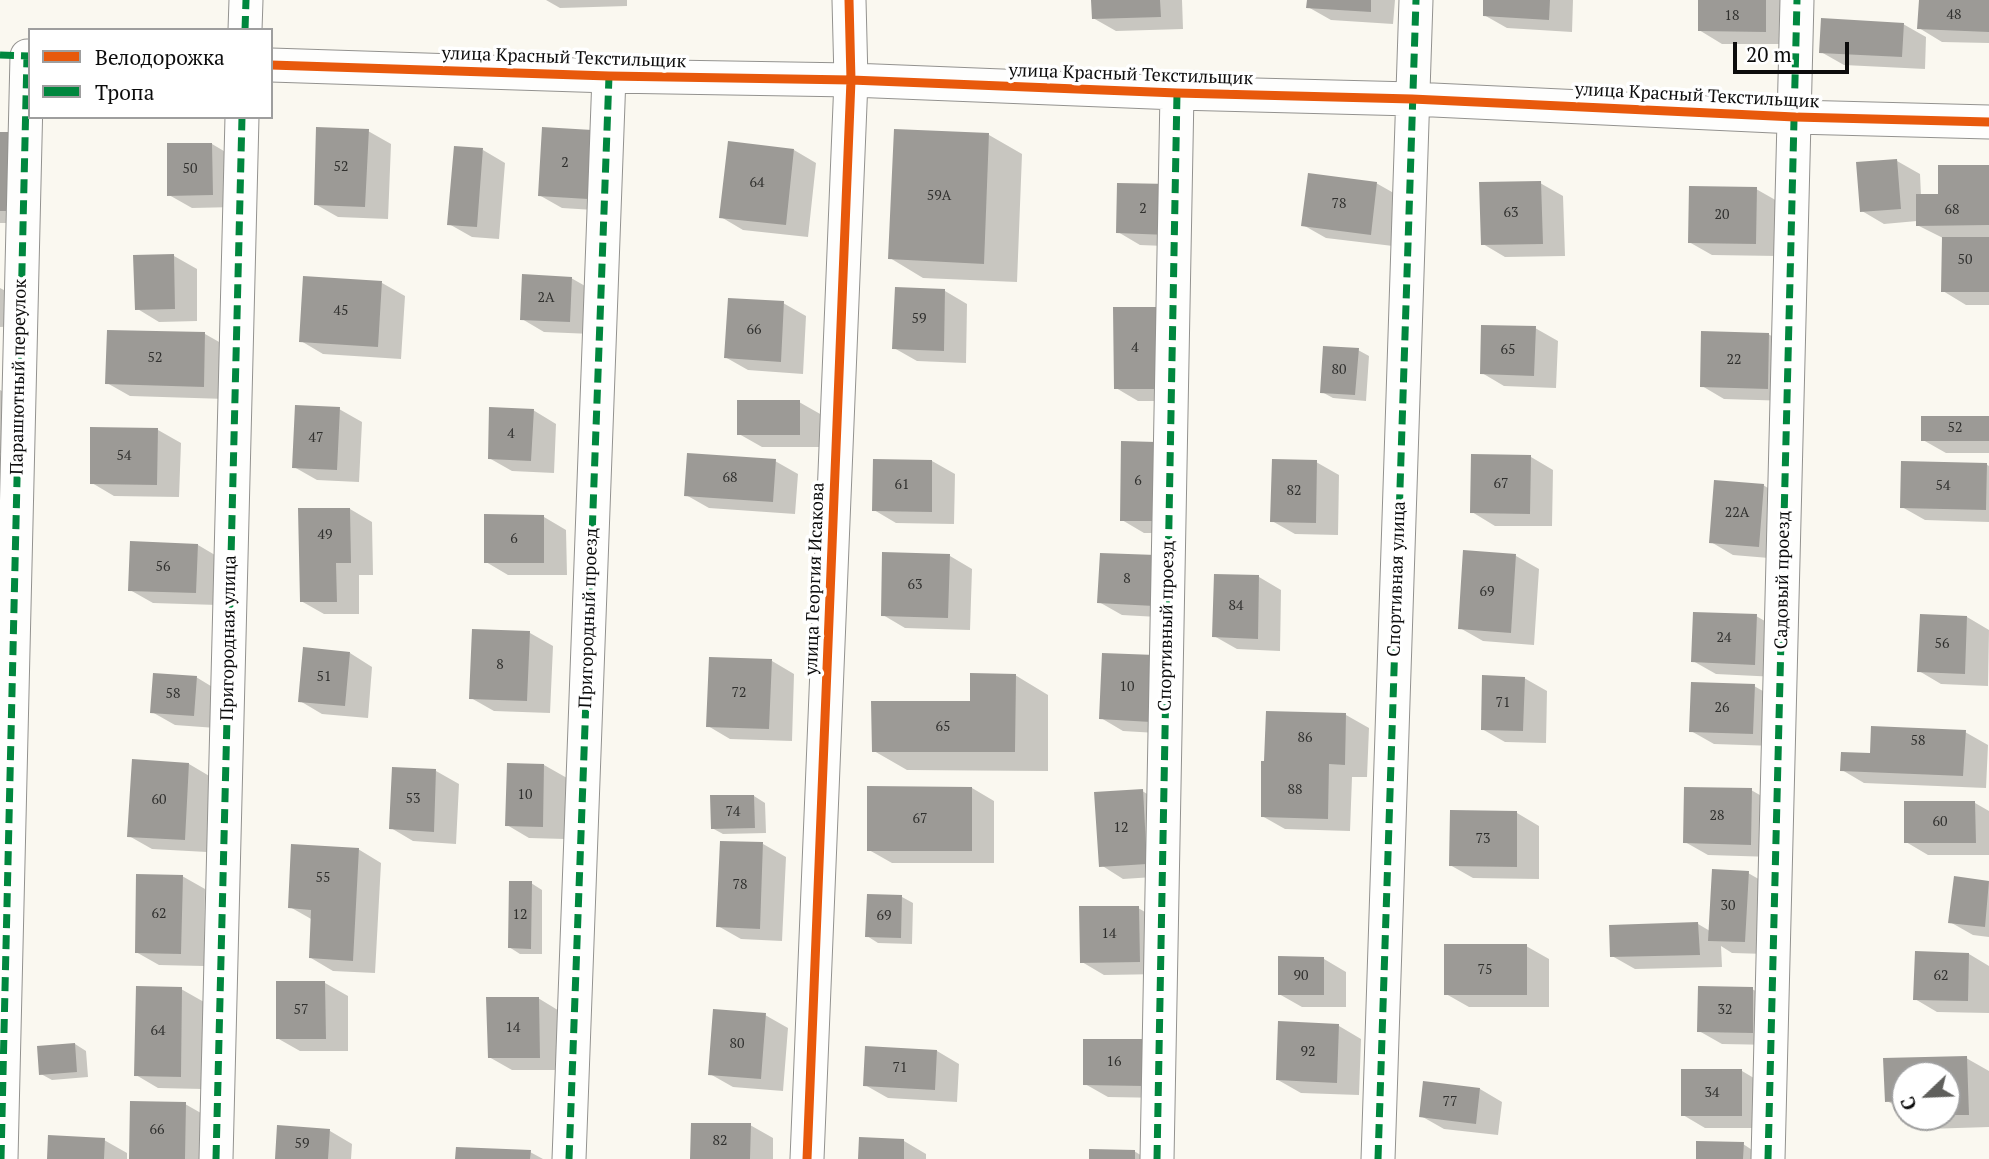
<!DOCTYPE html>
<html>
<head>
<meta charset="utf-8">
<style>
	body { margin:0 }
	#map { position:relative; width:1989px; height:1159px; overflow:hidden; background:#faf8f0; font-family:"PT Serif",serif }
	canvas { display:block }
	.legend { position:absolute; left:28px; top:28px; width:245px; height:91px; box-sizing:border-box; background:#fff; border:2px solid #9e9e9e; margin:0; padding:9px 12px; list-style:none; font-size:21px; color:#0c0c0c }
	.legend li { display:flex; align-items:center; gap:14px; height:35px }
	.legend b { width:35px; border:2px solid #9e9e9e }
	.north { position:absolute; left:1891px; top:1061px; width:70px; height:70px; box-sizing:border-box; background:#fff; border:2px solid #9e9e9e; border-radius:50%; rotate:247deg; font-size:19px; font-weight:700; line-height:28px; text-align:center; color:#0c0c0c }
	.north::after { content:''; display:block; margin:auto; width:24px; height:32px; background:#5f5f5c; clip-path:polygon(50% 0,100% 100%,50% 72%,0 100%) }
	.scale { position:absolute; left:1733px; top:42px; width:116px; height:32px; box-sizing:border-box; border:4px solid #0c0c0c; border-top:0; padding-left:9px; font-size:21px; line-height:24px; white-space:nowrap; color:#0c0c0c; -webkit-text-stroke:5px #fff; paint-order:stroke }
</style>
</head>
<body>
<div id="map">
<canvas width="1989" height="1159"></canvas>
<ul class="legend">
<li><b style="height:9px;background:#e8590c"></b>Велодорожка</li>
<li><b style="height:9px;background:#00873e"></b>Тропа</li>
</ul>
<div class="north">С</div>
<div class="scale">20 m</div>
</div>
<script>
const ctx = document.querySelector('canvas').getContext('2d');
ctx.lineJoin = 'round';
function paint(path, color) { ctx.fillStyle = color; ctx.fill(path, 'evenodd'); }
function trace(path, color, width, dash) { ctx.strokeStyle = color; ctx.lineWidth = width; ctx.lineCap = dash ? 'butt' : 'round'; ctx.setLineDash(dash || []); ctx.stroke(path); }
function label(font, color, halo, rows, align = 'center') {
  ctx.font = font + ' "PT Serif",serif'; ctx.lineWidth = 7; ctx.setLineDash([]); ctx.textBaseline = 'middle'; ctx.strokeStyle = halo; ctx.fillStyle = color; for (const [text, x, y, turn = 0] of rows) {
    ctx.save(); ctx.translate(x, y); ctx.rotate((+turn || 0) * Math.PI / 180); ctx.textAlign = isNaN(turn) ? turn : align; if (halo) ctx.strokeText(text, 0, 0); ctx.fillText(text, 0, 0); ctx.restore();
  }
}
paint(new Path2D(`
	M546 0H627V6L560 8Z
	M1093 0H1182L1183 29 1116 31 1093 18Z
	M1308 0H1395L1393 24 1331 20 1308 7Z
	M1485 0H1573L1572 32 1507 28 1484 15Z
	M1700 0H1788V44H1722L1699 30Z
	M1920 0H1989V43L1942 42 1919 28Z
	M1903 24 1926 37 1925 69 1844 65 1821 52Z
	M368 131 391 144 388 219 338 217 315 204Z
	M0 134 34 223H0Z
	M989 135 1022 154 1017 282 923 278 890 258Z
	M212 144 234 157 235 207 192 208 169 195Z
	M615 145 610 211 562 208 539 195Z
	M483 150 505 163 499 239 472 237 449 224Z
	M794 150 816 163 808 237 743 230 721 217Z
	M1897 161 1920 174 1921 196H1940L1989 167V305H1966L1943 291V238L1917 225V221L1884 224 1862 211Z
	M1376 183 1399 196 1393 246 1326 238 1303 225Z
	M1540 183 1563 196 1565 256 1505 257 1483 244Z
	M1169 186 1192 199 1190 247 1140 245 1118 232Z
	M1756 189 1779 202 1778 256 1712 255 1689 242Z
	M174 256 197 269V321L159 322 136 308Z
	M571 278 594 291 592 334 544 332 522 319Z
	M382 283 405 296 401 359 323 354 301 341Z
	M0 288 21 299V326L0 327Z
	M945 291 967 304 966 363 917 361 894 348Z
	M783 303 806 316 803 374 748 370 725 357Z
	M1156 308 1179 322 1180 401H1138L1116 388Z
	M1535 328 1558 341 1556 388 1504 386 1482 373Z
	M108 332 205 334 228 347 226 399 130 396 107 383Z
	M1768 334 1791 347 1790 401 1724 399 1702 386Z
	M1358 350 1369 356 1366 401 1333 398 1322 392Z
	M0 390 25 403 26 453H0Z
	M799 402 822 415V447H762L739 434Z
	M339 409 362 422 359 482 317 480 294 467Z
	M533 410 556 424 554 473 512 471 489 458Z
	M1989 417V453H1946L1923 440Z
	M158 430 181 443 179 497 114 496 92 483Z
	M1123 443 1177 533H1144L1122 520Z
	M1531 457 1553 470 1552 526H1495L1472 512Z
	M775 461 798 474 795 514 709 508 686 495Z
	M874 461H932L955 474 954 524 896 523 874 510Z
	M1316 462 1339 475 1338 535 1295 534 1272 521Z
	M1986 464 1989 466V522L1925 520 1902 507Z
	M1763 485 1786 499 1781 559 1733 555 1711 542Z
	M350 509 372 522 373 575H359V614H324L301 601Z
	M544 517 566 530 567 575H508L486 562Z
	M198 545 220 558 218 605 153 603 130 590Z
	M1465 552 1516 556 1539 569 1534 645 1483 641 1460 628Z
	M1101 554 1176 618 1122 615 1099 602Z
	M950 556 972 569 970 630 905 628 883 615Z
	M1259 577 1281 590 1280 651 1237 649 1214 636Z
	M1756 616 1779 629 1777 677 1716 674 1693 661Z
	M1967 617 1989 630 1988 686 1941 684 1919 671Z
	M474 631 530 633 553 646 550 713 494 711 471 698Z
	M350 653 372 667 368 718 322 714 300 701Z
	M1103 655 1173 734 1123 731 1101 718Z
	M772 661 794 674 792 741 730 739 708 726Z
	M1015 675 1048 695V771L907 770 874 751 972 703Z
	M196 677 219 691 216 728 175 725 152 712Z
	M1524 678 1547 691 1546 743 1505 742 1482 729Z
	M1754 686 1777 699 1775 746 1714 744 1691 731Z
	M1346 715 1369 728 1367 777H1352L1350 831 1285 829 1262 816Z
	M1965 732 1988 745 1986 788 1864 783 1842 770 1871 755Z
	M189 764 211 777 207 852 152 849 129 836Z
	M544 765 567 778 565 839 529 838 507 825Z
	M436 771 459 784 456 844 413 841 391 828Z
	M972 788 994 801V863H892L869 850Z
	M1751 790 1774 803 1773 857 1708 855 1685 842Z
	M1142 791 1165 804 1169 876 1123 879 1101 865Z
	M754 796 765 803 766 833 723 834 712 828Z
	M1975 803 1989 811V855H1928L1906 842Z
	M1517 813 1539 826V879L1473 878 1450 865Z
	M763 844 786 857 782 941 741 939 718 926Z
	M358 849 381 863 375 973 333 971 311 958 313 920 290 907Z
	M1748 873 1771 886 1767 954 1732 953 1721 946 1722 967 1635 969 1612 956 1698 924 1710 931Z
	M182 876 205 889 204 966 159 965 136 952Z
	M1955 878 1989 882V937L1973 935 1950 922Z
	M531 883 542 890V954H520L509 947Z
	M902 897 913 903 912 944 878 943 867 936Z
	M1138 908 1161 921 1162 974 1104 975 1082 962Z
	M1526 946 1549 959V1007H1469L1446 994Z
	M1969 954 1989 966V1013L1937 1012 1915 999Z
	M1324 959 1346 972V1007H1302L1279 994Z
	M325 983 348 996V1051H300L277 1038Z
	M181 989 204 1002 203 1089 158 1088 136 1075Z
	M1752 989 1775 1002V1045L1722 1044 1699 1031Z
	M538 998 561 1012 562 1070H512L489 1057Z
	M765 1015 788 1028 783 1091 733 1087 710 1074Z
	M1339 1026 1361 1039 1359 1095 1301 1093 1278 1080Z
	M1085 1040 1166 1098 1108 1097 1085 1084Z
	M75 1044 86 1051 88 1077 52 1080 41 1074Z
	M937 1051 959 1064 957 1102 888 1098 865 1085Z
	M1966 1058 1989 1071V1127L1926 1129 1906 1117H1947V1075H1905V1116L1904 1110 1887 1101 1885 1060Z
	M1742 1071 1764 1084V1128H1705L1683 1115Z
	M1480 1089 1502 1102 1498 1135 1444 1129 1421 1116Z
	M185 1104 208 1117 207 1159H131Z
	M750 1125 773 1138V1159H692Z
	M330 1131 352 1144 351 1159H277Z
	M104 1140 127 1153V1159H49Z
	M904 1141 926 1154V1159H860Z
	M1743 1144 1766 1159H1698Z
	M1134 1151 1147 1159H1090Z
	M530 1152 543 1159H457Z`), '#0003');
paint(new Path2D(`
	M1091 0H1160L1161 17 1092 19Z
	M1307 0H1371V12L1306 8Z
	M1483 0H1550L1549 20 1483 16Z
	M1698 0H1766V32L1698 31Z
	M1919 0H1989V32L1917 29Z
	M1821 18 1904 23 1902 57 1819 53Z
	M316 127 369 129 365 207 314 205Z
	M542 127 592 130 588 199 538 196Z
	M894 129 989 133 984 264 888 259Z
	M0 132H14L12 211H0Z
	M728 141 794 149 786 225 719 218Z
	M167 143H212L213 195 167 196Z
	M454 146 483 148 477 227 447 225Z
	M1897 159 1901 209 1860 212 1856 162Z
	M1938 165H1989V225L1916 226V194H1938Z
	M1308 173 1377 182 1371 235 1301 226Z
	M1541 181 1543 244 1481 245 1479 182Z
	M1117 183 1170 184 1168 235 1116 233Z
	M1689 186 1757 187 1756 244 1688 243Z
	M1942 237H1989V292H1941Z
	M174 254 175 309 135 310 133 255Z
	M522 274 572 277 570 322 520 320Z
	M303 276 382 281 378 347 299 342Z
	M895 287 945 289 944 351 892 349Z
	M728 298 784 301 781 362 724 358Z
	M1113 307H1156L1157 389H1114Z
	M1481 325 1536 326 1534 376 1480 374Z
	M107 330 205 332 204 387 105 384Z
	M1701 331 1769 333 1768 389 1700 387Z
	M1323 346 1359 348 1355 395 1320 393Z
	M737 400H800V435H737Z
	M295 405 340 407 337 470 292 468Z
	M489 407 534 409 531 461 488 459Z
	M1921 416H1989V441H1921Z
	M90 427 158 428 157 485 90 484Z
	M1121 441 1156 442 1155 521H1120Z
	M687 453 776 459 773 502 684 496Z
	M1471 454 1531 455 1530 514 1470 513Z
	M873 459 932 460V512L872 511Z
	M1272 459 1317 460 1316 523 1270 522Z
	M1901 461 1987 463 1986 510 1900 508Z
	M1714 480 1764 484 1759 547 1709 543Z
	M298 508H350L351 563H336L337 602H300Z
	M484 514 544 515V563H484Z
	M130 541 198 544 196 593 128 591Z
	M1463 550 1516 554 1511 633 1458 629Z
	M882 552 950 554 948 618 881 616Z
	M1100 553 1156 555 1154 606 1097 603Z
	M1214 574 1259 575 1258 639 1212 637Z
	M1693 612 1757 614 1755 665 1691 662Z
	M1920 614 1967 616 1965 674 1917 672Z
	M472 629 530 631 527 701 469 699Z
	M303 647 350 652 345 706 298 702Z
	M1102 653 1155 655 1151 722 1099 719Z
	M709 657 772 659 769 729 706 727Z
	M153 673 197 676 194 716 150 713Z
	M970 673 1016 674 1015 752H872L871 701H970Z
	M1482 675 1525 677 1523 731 1481 730Z
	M1691 682 1755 684 1753 734 1689 732Z
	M1266 711 1346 713 1345 765 1329 764 1328 819 1261 817V761H1264Z
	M1871 726 1966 730 1963 776 1840 771 1841 752 1870 753Z
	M132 759 189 763 185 840 127 837Z
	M507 763 544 764 543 827 505 826Z
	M392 767 436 769 434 832 389 829Z
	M867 786 972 787V851H867Z
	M1684 787 1752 788 1751 845 1683 843Z
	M1143 789 1147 864 1099 867 1094 792Z
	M710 795H754L755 828 711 829Z
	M1904 801H1975L1976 843H1904Z
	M1450 810 1517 811V867L1449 866Z
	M720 841 763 842 760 929 716 927Z
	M291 844 359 848 353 961 309 958 311 910 288 908Z
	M1712 869 1749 871 1745 942 1708 941Z
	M136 874 183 875 181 954 135 953Z
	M1954 876 1989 881 1985 927 1948 923Z
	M509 881H532L531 949 508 948Z
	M867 894 902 895 901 938 865 937Z
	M1079 906H1139L1140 962 1080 963Z
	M1698 922 1700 955 1610 957 1609 925Z
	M1444 944H1527V995H1444Z
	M1915 951 1969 953 1968 1001 1913 1000Z
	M1278 956 1324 957V995H1278Z
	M276 981H325L326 1039H276Z
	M136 986 182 987 181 1077 134 1076Z
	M1698 986 1753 987V1033L1697 1032Z
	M486 997H539L540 1058H488Z
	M713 1009 766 1013 761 1079 708 1075Z
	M1278 1021 1339 1024 1337 1083 1276 1080Z
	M1083 1039H1144L1143 1086 1083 1085Z
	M75 1043 77 1072 39 1075 37 1046Z
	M865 1046 937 1050 935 1090 863 1086Z
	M1967 1056 1969 1115H1947V1075H1905V1117H1902V1101L1885 1102 1883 1058Z
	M1681 1069H1742V1116H1681Z
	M1423 1081 1480 1088 1476 1124 1419 1117Z
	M130 1101 186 1102 185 1159H129Z
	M691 1123H751L750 1159H690Z
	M277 1125 330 1129 328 1159H275Z
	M48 1135 105 1138 104 1159H47Z
	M859 1137 904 1139V1159H858Z
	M1696 1141 1744 1142 1743 1159H1696Z
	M456 1147 531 1150 530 1159H455Z
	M1089 1149 1135 1150V1159H1089Z`), '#9c9a96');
const street = new Path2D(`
	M245 30 246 0
	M271 65 609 76 851 80 1177 93 1412 99 1795 117 1989 122
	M1 1159 27 56
	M216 1159 242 117
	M569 1159 609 76
	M807 1159 851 80 849 0
	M1157 1159 1177 93
	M1378 1159 1416 0
	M1768 1159 1797 0`);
trace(street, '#93928f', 35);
trace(street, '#fefefd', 33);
trace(new Path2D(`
	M245 30 246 0
	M0 55 30 56
	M1 1159 27 56
	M216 1159 242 117
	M569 1159 609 76
	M1157 1159 1177 93
	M1378 1159 1416 0
	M1768 1159 1797 0`), '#00873e', 7, [14, 7]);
trace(new Path2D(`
	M271 65 609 76 851 80 1177 93 1412 99 1795 117 1989 122
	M807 1159 851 80 849 0`), '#e8590c', 9);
label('14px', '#30302e', null, [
	["48",1954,15],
	["18",1732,16],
	["2",565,163],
	["52",341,167],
	["50",190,169],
	["64",757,183],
	["59А",939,196],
	["78",1339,204],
	["2",1143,209],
	["68",1952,210],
	["63",1511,213],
	["20",1722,215],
	["50",1965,260],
	["2А",546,298],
	["45",341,311],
	["59",919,319],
	["66",754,330],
	["4",1135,348],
	["65",1508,350],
	["52",155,358],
	["22",1734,360],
	["80",1339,370],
	["52",1955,428],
	["4",511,434],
	["47",316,438],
	["54",124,456],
	["68",730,478],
	["6",1138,481],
	["67",1501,484],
	["61",902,485],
	["54",1943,486],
	["82",1294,491],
	["22А",1737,513],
	["49",325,535],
	["6",514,539],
	["56",163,567],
	["8",1127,579],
	["63",915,585],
	["69",1487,592],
	["84",1236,606],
	["24",1724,638],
	["56",1942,644],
	["8",500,665],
	["51",324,677],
	["10",1127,687],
	["72",739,693],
	["58",173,694],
	["71",1503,703],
	["26",1722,708],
	["65",943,727],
	["86",1305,738],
	["58",1918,741],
	["88",1295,790],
	["10",525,795],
	["53",413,799],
	["60",159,800],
	["74",733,812],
	["28",1717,816],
	["67",920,819],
	["60",1940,822],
	["12",1121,828],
	["73",1483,839],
	["55",323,878],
	["78",740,885],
	["30",1728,906],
	["62",159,914],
	["12",520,915],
	["69",884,916],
	["14",1109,934],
	["75",1485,970],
	["90",1301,976],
	["62",1941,976],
	["57",301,1010],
	["32",1725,1010],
	["14",513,1028],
	["64",158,1031],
	["80",737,1044],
	["92",1308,1052],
	["16",1114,1062],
	["71",900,1068],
	["34",1712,1093],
	["77",1450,1102],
	["66",157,1130],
	["82",720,1141],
	["59",302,1144]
]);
label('18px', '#0c0c0c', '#fff', [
	["улица Красный Текстильщик",564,58,2],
	["улица Красный Текстильщик",1131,75,2],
	["улица Красный Текстильщик",1697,96,3],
	["Парашютный переулок",19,377,-89],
	["улица Георгия Исакова",815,579,-88],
	["Спортивная улица",1397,579,-88],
	["Садовый проезд",1783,580,-89],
	["Пригородный проезд",589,618,-88],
	["Спортивный проезд",1167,626,-89],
	["Пригородная улица",229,638,-89]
]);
</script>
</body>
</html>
